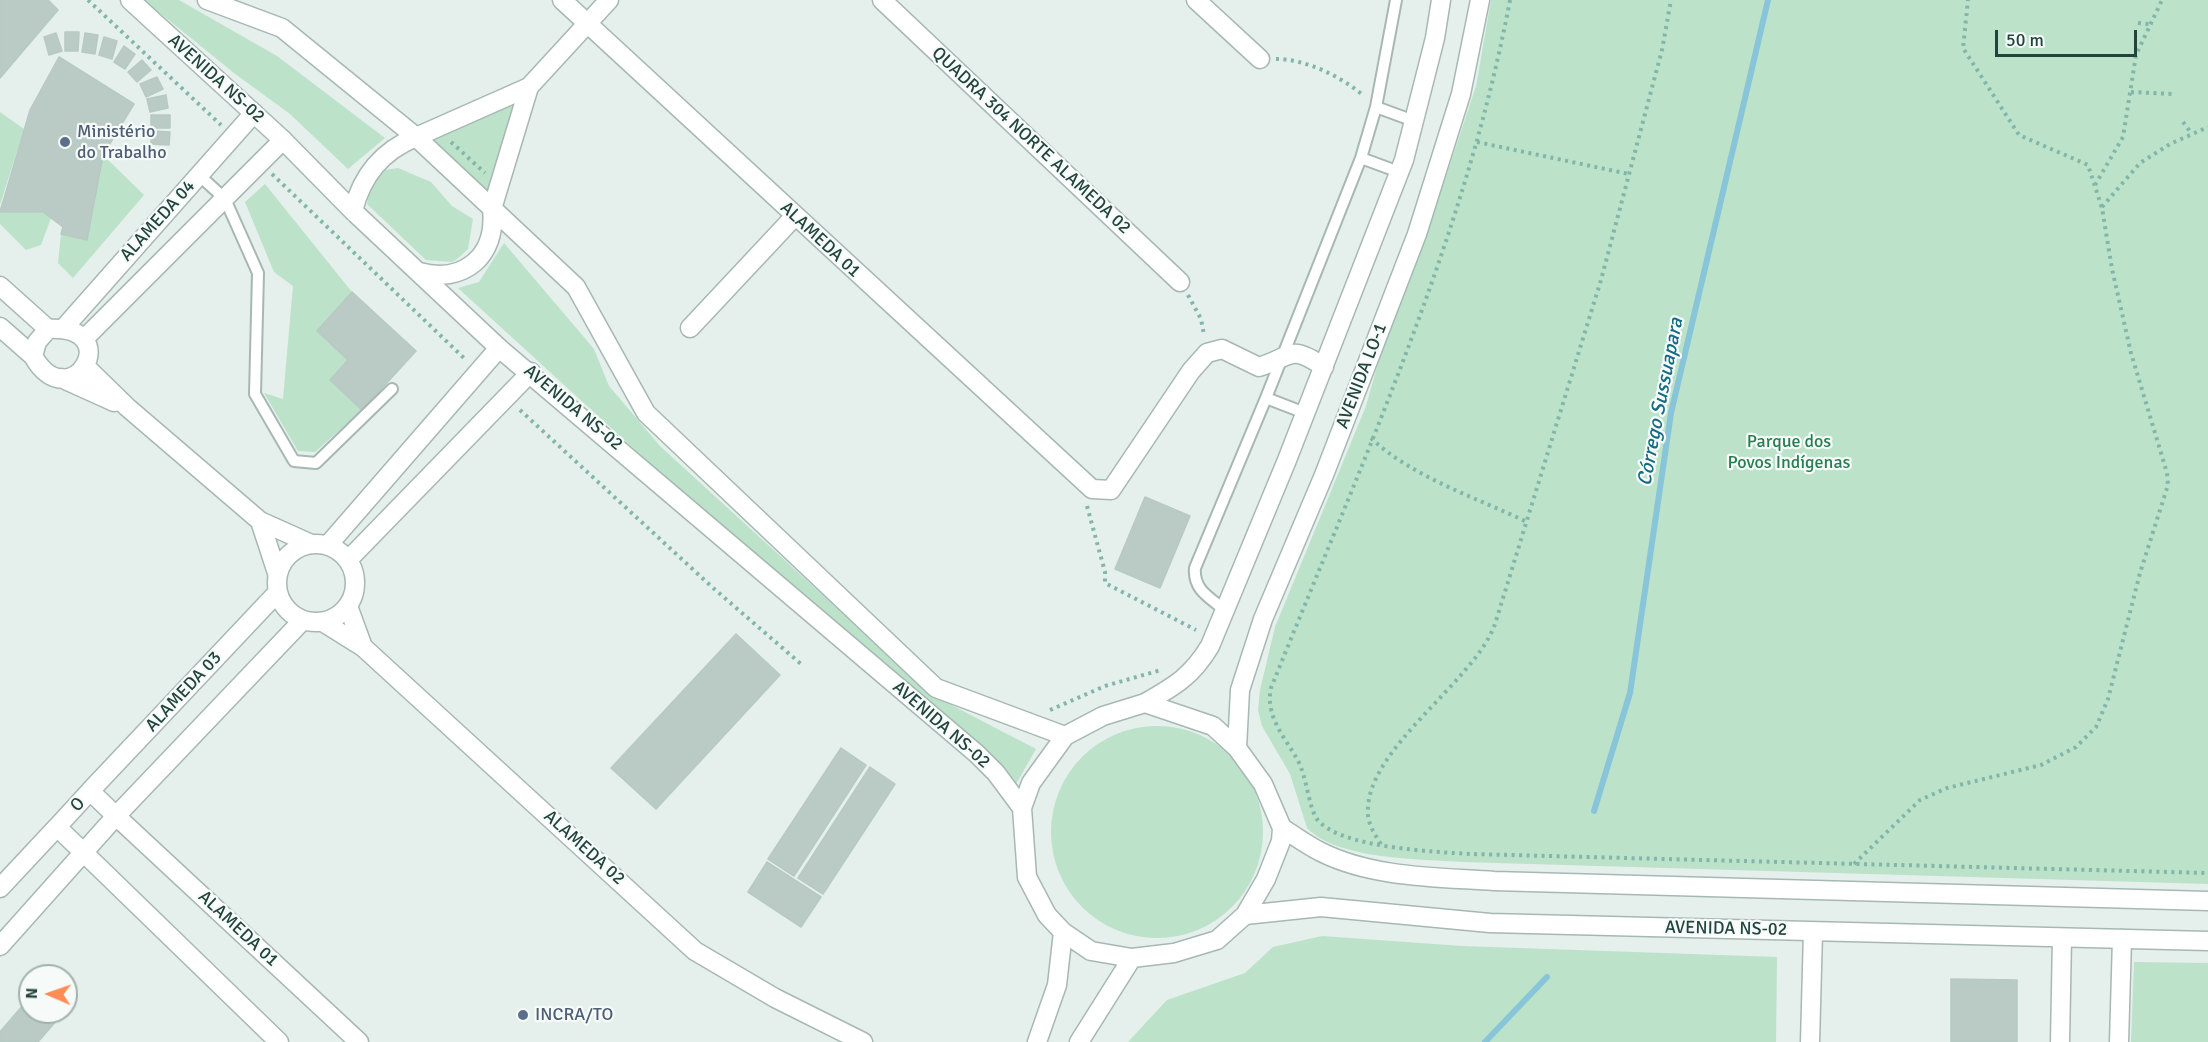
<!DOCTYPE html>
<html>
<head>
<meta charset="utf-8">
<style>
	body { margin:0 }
	#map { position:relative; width:2208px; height:1042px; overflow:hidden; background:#e5efec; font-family:Signika,sans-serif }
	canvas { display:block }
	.north { position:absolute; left:18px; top:964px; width:60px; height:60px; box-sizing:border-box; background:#f6fbf9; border:2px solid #a1b2ae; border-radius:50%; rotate:272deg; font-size:16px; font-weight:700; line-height:24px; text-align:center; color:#22443d }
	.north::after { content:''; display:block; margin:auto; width:21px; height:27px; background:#fe8c54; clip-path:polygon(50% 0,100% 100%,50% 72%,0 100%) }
	.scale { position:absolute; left:1995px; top:30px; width:142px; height:27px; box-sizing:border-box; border:3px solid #22443d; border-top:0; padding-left:8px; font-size:18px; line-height:21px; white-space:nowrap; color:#22443d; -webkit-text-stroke:4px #f6fbf9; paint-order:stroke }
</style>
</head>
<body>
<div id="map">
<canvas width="2208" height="1042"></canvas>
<div class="north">N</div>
<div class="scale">50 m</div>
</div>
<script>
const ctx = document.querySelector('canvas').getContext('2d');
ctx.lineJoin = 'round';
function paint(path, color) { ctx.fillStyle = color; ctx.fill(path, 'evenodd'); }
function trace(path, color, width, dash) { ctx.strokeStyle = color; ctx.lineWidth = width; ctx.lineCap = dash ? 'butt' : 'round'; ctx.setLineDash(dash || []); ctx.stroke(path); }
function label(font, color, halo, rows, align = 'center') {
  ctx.font = font + ' Signika,sans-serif'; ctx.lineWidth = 4.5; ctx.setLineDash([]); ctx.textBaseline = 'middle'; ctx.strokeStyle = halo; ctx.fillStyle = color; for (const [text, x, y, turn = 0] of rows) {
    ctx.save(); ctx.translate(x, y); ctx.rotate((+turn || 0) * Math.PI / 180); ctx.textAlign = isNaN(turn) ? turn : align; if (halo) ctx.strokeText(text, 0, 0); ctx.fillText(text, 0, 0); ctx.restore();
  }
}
paint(new Path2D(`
	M144 0H179L277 56 385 138 348 169 290 114 234 73Z
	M1491 0H2208V884L1463 862C1420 859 1338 860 1307 828L1290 774 1262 726 1258 710 1260 690 1275 627 1366 406 1385 338 1427 234 1476 86Z
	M529 87 492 209 416 137Z
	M0 112 24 129 0 205Z
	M103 155 144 195 73 278 58 263 61 234 87 240Z
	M398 168 431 182 452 206 473 219 468 249 457 259 452 262 426 260 367 204 371 185 385 170Z
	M265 184 352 292 416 351 362 410 315 452 298 451 264 393 283 399 293 286 274 272 245 202Z
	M0 212H43L51 218 41 245 26 250 0 224Z
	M504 243 594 349 609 386 660 446 932 695 1036 749 1015 786 928 704 655 468 458 288 479 282Z
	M1051 832a106 106 0 1 1 212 0a106 106 0 1 1-212 0Z
	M1322 936 1462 946 1777 957 1776 1042H1128L1167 1000 1245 973 1273 947Z
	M2134 962 2208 963V1042H2131Z`), '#bce2ca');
trace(new Path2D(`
	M1594 811 1630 693 1671 413 1768 0
	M1485 1042 1547 977`), '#89c5d9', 6);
const building = new Path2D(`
	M0 0H48L58 10 0 78Z
	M65 32H79L78 51H65Z
	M56 33 62 51 49 55 44 37Z
	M85 33 98 35 95 54 82 52Z
	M104 37 117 41 112 59 99 55Z
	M124 46 135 54 125 69 114 62Z
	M59 57 134 104 103 155 87 240 61 234 63 227 43 212H0L30 110Z
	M142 60 151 70 137 82 128 72Z
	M157 77 163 89 146 97 140 84Z
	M166 95 168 108 150 112 147 99Z
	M151 115H170V128H151Z
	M151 131 170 132 169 145 151 144Z
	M352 292 416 351 362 410 330 380 348 360 317 331Z
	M1145 497 1190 516 1160 588 1115 569Z
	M736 634 780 675 656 809 611 768Z
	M841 748 866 765 794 876 768 859Z
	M870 767 895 784 823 894 798 878Z
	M767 862 821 897 801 927 748 892Z
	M1951 979 2017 980V1042H1951Z
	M66 988 77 998 66 1010Z
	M30 997V1012H64L38 1042H0V1032Z`);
paint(building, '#bacbc5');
trace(building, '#b6cac3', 1.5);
const service = new Path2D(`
	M1376 107 1414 121
	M1361 158 1399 172
	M199 175 225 199 258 273 255 394 294 461 316 463 392 389
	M1266 398 1305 413
	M1225 610C1210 598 1193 590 1195 568L1266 398 1361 158 1376 107 1396 0`);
const minor = new Path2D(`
	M562 0 1092 489 1111 490 1191 371 1207 353 1222 349 1259 367C1292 357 1289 343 1324 367
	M882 0 1180 282
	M1196 0 1260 59
	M416 137 529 87 609 0
	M492 209 529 87
	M0 286 48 329
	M0 327 33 356
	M690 328 794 217
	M48 329C129 325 70 421 33 356L37 342Z
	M63 329 254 113
	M85 338 283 140
	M86 367 127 407 260 521 309 543
	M61 378 114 402
	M260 521 277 573
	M277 583a39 39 0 1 1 78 0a39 39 0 1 1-78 0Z
	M328 545 499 348
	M348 560 531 372
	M348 606 363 647 695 951 775 998 863 1042
	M303 620 116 816 359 1042
	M323 622 363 647
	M90 791 277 593
	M0 888 57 827
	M0 946 116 816 90 791 57 827 83 852 279 1042
	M1810 1042 1813 932
	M2060 1042 2062 938
	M2119 1042 2122 939`);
const tertiary = new Path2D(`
	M130 0 283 140 353 211 499 348 977 754 996 773 1022 808
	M207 0 282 28 416 137 576 287 646 413 936 688 1065 736
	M353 211C362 175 382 151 416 137
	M419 272C464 284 497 256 492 209
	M1145 703 1213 726 1237 748 1263 784 1282 828 1281 841 1266 879 1245 915 1217 940 1174 953 1132 958 1091 951 1063 932 1047 915 1027 877 1022 808 1031 783 1065 736 1103 716Z
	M1145 703C1175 686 1192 676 1210 646L1287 460 1404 160 1435 38 1441 0
	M1237 748 1240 690 1263 619 1324 475 1417 234 1461 94 1480 0
	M1282 828C1295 836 1307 845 1321 852 1373 878 1438 877 1494 881L2208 901
	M1245 915 1321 907 1490 923 2208 941
	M1037 1042 1057 985 1063 932
	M1079 1042 1132 958`);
trace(service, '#a7b8b4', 14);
trace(minor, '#a7b8b4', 21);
trace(tertiary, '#a7b8b4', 21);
trace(new Path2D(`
	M88 0 221 125
	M1510 0C1465 239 1361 464 1271 688 1265 716 1284 736 1297 759 1307 776 1308 806 1317 819 1338 848 1437 852 1471 854L2208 873
	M2138 23 2149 24
	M1276 59C1306 59 1342 77 1364 96
	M2131 92 2174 94
	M2183 122 2192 134
	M451 142 485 173
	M1477 142 1629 174
	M272 174 466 360
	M2095 185 2123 137 2136 55 2162 0
	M2102 207 2140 163 2170 144 2208 127
	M1188 295 1201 319 1204 335
	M520 410 712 587 801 664
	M1371 438C1410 476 1477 498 1527 522
	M1087 506 1105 572V583L1196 630
	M1050 710 1105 686 1161 670
	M1381 844C1375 835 1369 826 1368 815 1363 750 1475 682 1495 624L1601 280 1662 50 1671 0
	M1854 864 1920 800 1947 788 2041 765 2076 747 2096 727 2108 699 2140 573 2168 485 2167 473 2131 353 2112 269 2102 208 2088 165 2019 135 1963 48 1968 0`), '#82b6aa', 4, [3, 4.5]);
trace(service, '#fff', 10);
trace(minor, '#fff', 18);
trace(tertiary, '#fff', 18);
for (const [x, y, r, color] of [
	[65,142,6,"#5c6f8a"],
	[523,1015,6,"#5c6f8a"]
]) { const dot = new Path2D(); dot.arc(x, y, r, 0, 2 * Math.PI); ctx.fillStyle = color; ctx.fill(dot); trace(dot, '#f6fbf9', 2); }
label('18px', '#22443d', '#f6fbf9', [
	["AVENIDA NS-02",216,79,42],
	["QUADRA 304 NORTE ALAMEDA 02",1031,141,43],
	["ALAMEDA 04",158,221,-48],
	["ALAMEDA 01",820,240,43],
	["AVENIDA LO-1",1362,376,-69],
	["AVENIDA NS-02",573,408,40],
	["ALAMEDA 03",184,692,-47],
	["AVENIDA NS-02",941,725,41],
	["O",78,805,-47],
	["ALAMEDA 02",584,848,42],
	["ALAMEDA 01",238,929,43],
	["AVENIDA NS-02",1726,929,1]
]);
label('18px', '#4e5e75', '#f6fbf9', [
	["Ministério",77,132],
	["do Trabalho",77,153],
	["INCRA/TO",535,1015]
], 'left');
label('18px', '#277f51', '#f6fbf9', [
	["Parque dos",1789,442],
	["Povos Indígenas",1789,463]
]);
label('italic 20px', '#156a86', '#f6fbf9', [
	["Córrego Sussuapara",1661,402,-79]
]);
</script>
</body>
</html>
